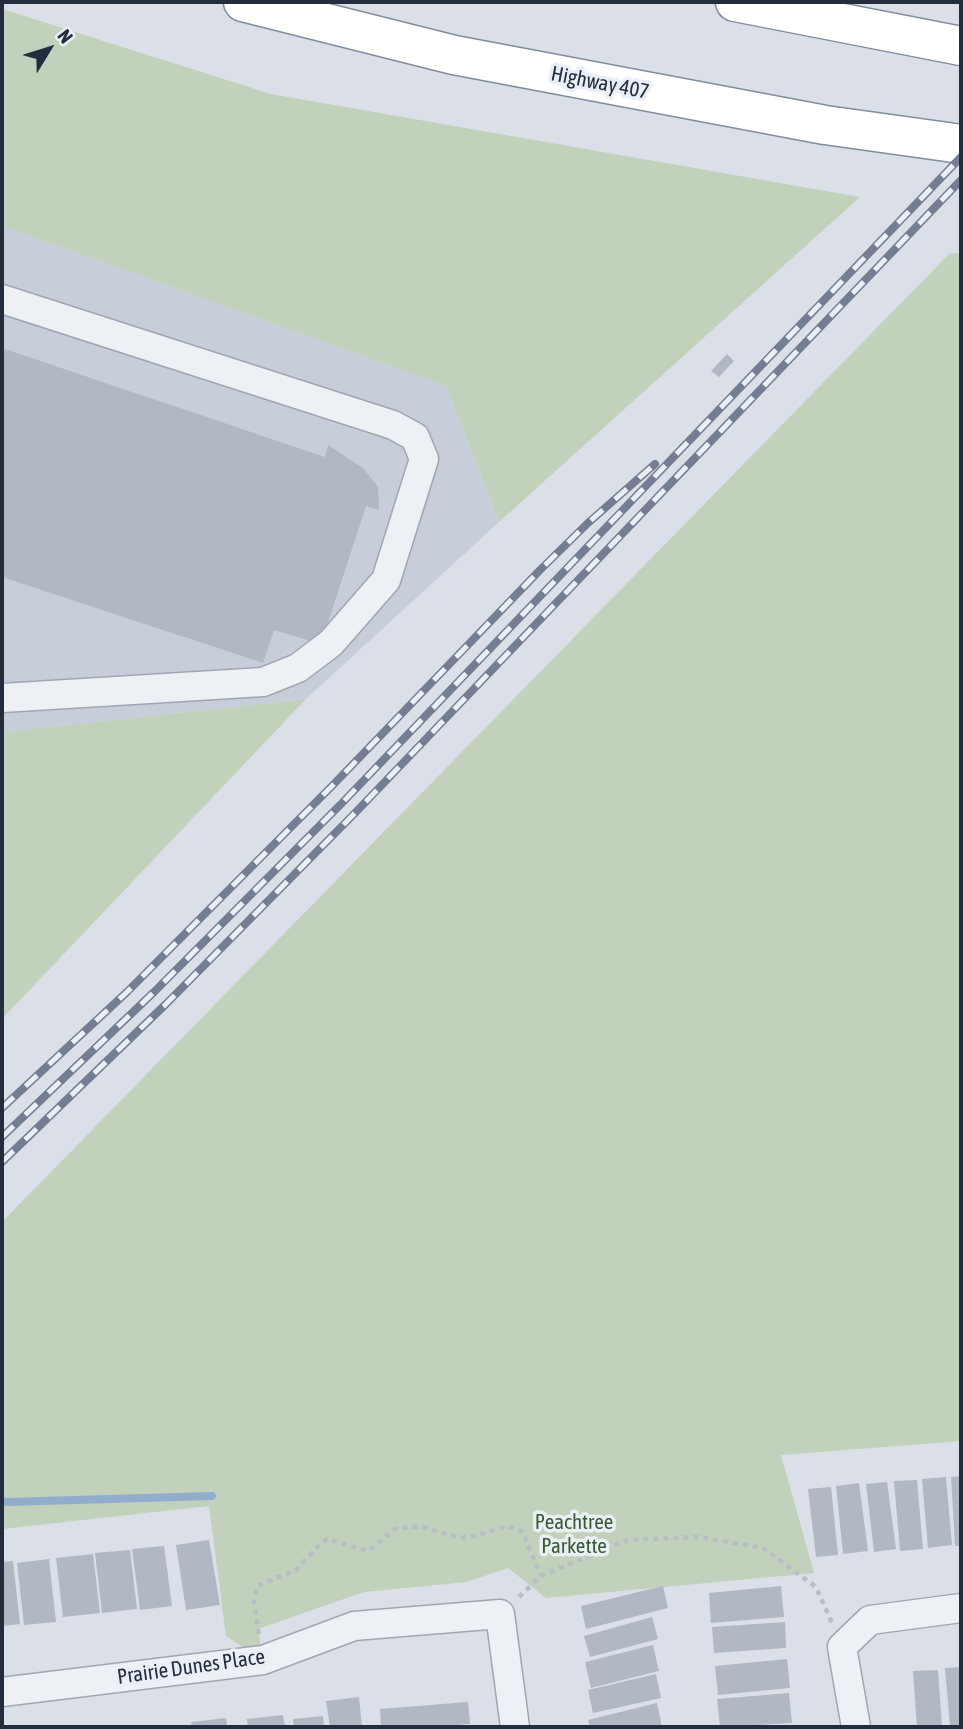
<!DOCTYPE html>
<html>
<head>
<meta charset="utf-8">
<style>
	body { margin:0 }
	#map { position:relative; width:963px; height:1729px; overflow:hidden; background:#dbdfe7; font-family:"Asap Condensed",sans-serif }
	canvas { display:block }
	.frame { position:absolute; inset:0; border:4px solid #242d3e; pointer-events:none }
	.north { position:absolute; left:14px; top:14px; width:70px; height:70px; -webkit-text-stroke:5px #eaeef5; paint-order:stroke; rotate:52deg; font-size:19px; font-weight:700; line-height:28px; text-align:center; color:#242d3e }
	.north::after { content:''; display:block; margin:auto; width:24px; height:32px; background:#242d3e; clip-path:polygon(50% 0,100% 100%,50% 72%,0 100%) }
</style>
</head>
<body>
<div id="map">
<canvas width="963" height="1729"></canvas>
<div class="frame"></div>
<div class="north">N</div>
</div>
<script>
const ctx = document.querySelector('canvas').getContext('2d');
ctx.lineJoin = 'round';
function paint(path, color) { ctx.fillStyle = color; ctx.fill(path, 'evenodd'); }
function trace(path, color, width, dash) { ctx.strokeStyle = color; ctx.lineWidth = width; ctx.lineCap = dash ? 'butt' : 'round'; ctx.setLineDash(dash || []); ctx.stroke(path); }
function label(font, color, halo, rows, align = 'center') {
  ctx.font = font + ' "Asap Condensed",sans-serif'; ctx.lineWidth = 7; ctx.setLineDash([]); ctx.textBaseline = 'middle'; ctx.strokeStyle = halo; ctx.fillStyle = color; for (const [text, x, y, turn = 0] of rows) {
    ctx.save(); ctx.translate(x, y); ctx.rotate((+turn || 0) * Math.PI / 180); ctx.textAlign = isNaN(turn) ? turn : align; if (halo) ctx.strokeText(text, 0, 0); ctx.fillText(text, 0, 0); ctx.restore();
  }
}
paint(new Path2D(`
	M2 226 446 386 499 522 306 699 2 732Z`), '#c8ced9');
paint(new Path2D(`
	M2 9 271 94 860 197 499 522 446 386 2 226Z
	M950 253 961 254V1441L781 1455 814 1573 546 1598 508 1568 467 1582 364 1592 258 1629 263 1660 226 1636 209 1506 2 1529V1222Z
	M306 699 2 1019V732Z`), '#c1d1bb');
trace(new Path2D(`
	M2 1501 7 1502 212 1496`), '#92adcb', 8);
paint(new Path2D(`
	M2 348 325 457 328 445 363 468 378 487 379 510 366 506 321 644 274 630 263 663 2 577Z
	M727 354 734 361 719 377 711 371Z
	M961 1476V1546H955L951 1477Z
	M946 1477 952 1545 928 1548 922 1479Z
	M917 1480 923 1549 900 1551 894 1481Z
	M887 1482 896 1549 874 1552 866 1484Z
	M859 1483 868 1551 843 1554 836 1486Z
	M831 1487 838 1555 816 1557 808 1489Z
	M209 1540 220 1605 186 1610 176 1545Z
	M164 1546 172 1606 140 1610 132 1549Z
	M130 1550 137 1609 102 1613 95 1553Z
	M93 1554 100 1613 63 1617 56 1558Z
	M49 1559 56 1622 24 1625 17 1563Z
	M13 1561 20 1624 2 1626V1562Z
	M663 1586 668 1608 586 1629 581 1606Z
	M781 1586 784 1617 711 1623 709 1593Z
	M652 1617 658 1639 590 1657 584 1636Z
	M785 1622 786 1648 714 1653 712 1627Z
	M653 1645 659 1671 591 1688 585 1662Z
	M787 1659 790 1688 718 1695 715 1666Z
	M961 1667V1727H950L945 1668Z
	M938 1670 942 1727H917L913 1671Z
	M656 1674 661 1698 593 1713 588 1690Z
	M789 1693 792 1723 720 1727 717 1699Z
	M359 1697 362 1727H330L326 1701Z
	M468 1702 470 1724 424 1727H381L380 1709Z
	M657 1703 662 1727H590L588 1720Z
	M283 1715 285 1727H248L247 1719Z
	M323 1716 324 1727H294L293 1719Z
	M226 1718 227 1727H192L191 1722Z`), '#b1b8c4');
const minor = new Path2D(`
	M2 299 393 425 415 437 424 459 386 580 331 643 298 668 263 682 2 698
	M2 1692 263 1660 354 1626 500 1614 515 1727
	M856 1727 842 1647 870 1620 961 1608`);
const highway = new Path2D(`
	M243 2 454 55 825 125 961 144
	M735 2 961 46`);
trace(minor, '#a0a6b1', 31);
trace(highway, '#818d9f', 41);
trace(new Path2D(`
	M519 1597 541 1576 627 1540 699 1537 763 1548 816 1587 832 1623
	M259 1634 254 1602 257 1586 296 1570 316 1548 327 1539 368 1551 395 1529 420 1526 460 1538 475 1536 507 1526 522 1531 541 1576`), '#b9bdc5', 4.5, [5, 5]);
trace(minor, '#edf0f5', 28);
trace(highway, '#fff', 38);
const rail = new Path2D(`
	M2 1108 127 992 331 787 541 569 588 523 655 464
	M2 1137 154 992 344 801 961 157
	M2 1162 166 1004 355 813 961 180`);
trace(rail, '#737e92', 8);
trace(rail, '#eaeef5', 5, [16]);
label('21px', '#242d3e', '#eaeef5', [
	["Highway 407",600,83,11],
	["Prairie Dunes Place",191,1667,-8]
]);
label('21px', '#385b30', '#eaeef5', [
	["Peachtree",574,1522],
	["Parkette",574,1546]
]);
</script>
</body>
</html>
